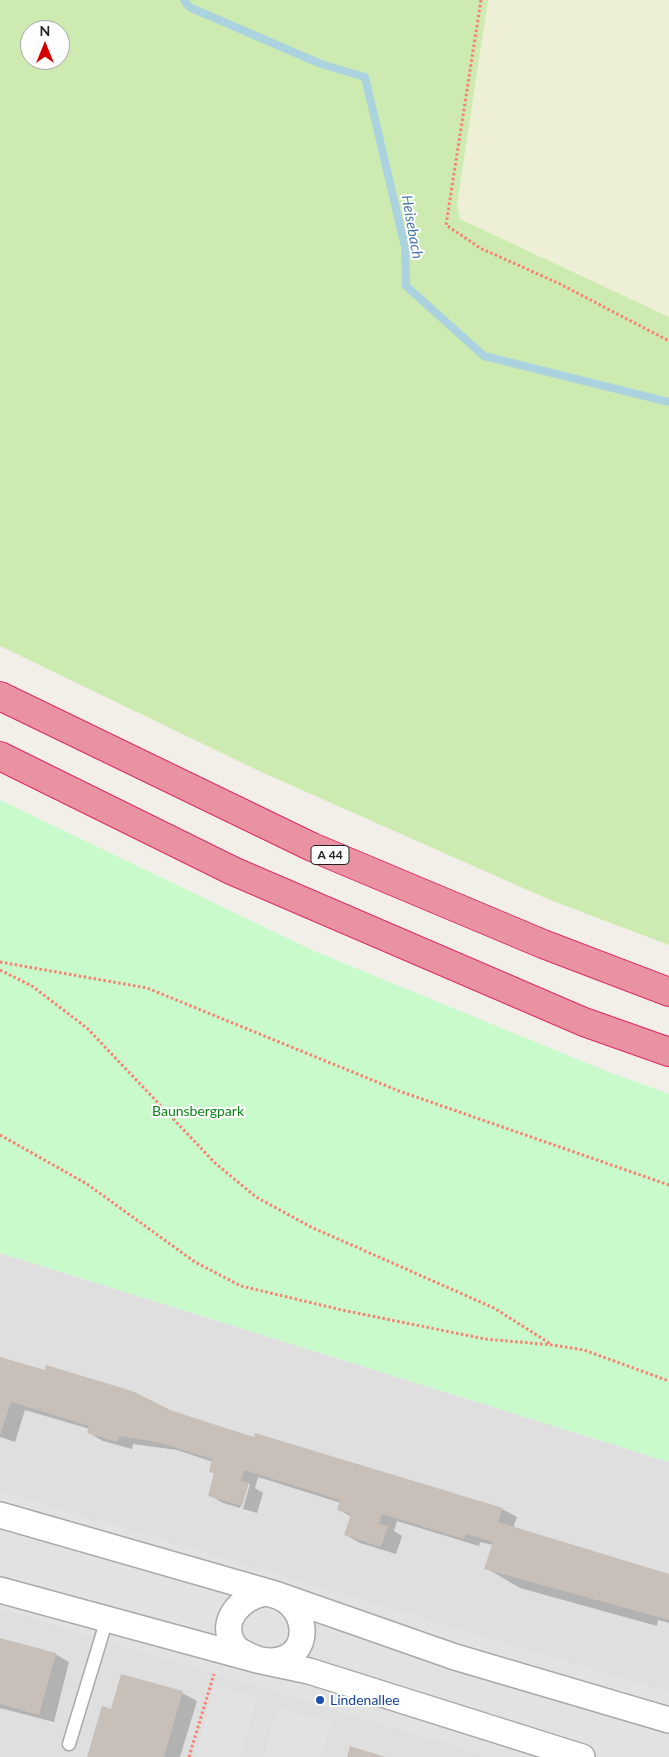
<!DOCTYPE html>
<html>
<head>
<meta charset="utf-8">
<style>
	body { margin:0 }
	#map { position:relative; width:669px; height:1757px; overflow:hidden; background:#f2efe9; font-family:Lato,sans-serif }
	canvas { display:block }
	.north { position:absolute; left:20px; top:20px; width:50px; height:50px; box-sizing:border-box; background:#fff; border:1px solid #a7a7a7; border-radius:50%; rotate:0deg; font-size:14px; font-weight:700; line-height:20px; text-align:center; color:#222 }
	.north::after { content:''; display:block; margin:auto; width:18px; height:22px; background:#d40000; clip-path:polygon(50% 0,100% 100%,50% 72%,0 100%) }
</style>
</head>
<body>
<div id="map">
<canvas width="669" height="1757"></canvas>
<div class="north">N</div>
</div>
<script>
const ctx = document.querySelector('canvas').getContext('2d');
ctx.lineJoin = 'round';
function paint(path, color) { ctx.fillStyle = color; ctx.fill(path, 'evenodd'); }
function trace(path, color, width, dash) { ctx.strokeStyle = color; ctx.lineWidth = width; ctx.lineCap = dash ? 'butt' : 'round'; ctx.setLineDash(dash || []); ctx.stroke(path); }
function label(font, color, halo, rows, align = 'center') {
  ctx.font = font + ' Lato,sans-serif'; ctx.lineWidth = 4; ctx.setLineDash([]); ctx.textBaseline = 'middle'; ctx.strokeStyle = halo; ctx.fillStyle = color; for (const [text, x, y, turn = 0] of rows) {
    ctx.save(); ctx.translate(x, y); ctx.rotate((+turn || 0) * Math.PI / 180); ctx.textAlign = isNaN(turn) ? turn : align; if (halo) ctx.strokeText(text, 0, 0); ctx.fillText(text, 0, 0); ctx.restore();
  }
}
paint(new Path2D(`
	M0 1253 669 1462V1757H0Z`), '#e0dfdf');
paint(new Path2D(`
	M488 0H669V317L460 219 457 205Z`), '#eef0d5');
paint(new Path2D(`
	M0 0H488L457 205 460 219 669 317V945L550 900 259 771 0 646ZM30 30H60V60H30Z`), '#cdebb0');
paint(new Path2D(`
	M0 800 314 951 606 1071 669 1094V1462L0 1253Z`), '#c8facc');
paint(new Path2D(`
	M0 1491 669 1692V1757H489L0 1609Z
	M215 1685 257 1697 240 1757H195Z
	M278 1707 331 1721 321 1757H264Z`), '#e2e2e2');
paint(new Path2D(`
	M0 1358 221 1428 502 1509 517 1517 513 1528 669 1575V1623L658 1620 657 1626 520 1588 486 1568 493 1545 480 1542 479 1546 397 1521 394 1531 402 1536 396 1554 360 1543 346 1535 352 1517 339 1510 341 1503 258 1477 255 1488 263 1493 257 1513 243 1509 250 1484H247L240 1508 223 1503 209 1495 215 1474 210 1471 213 1462 177 1450 133 1444 132 1449 103 1441 89 1433 90 1429 25 1410 15 1442 0 1437Z
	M0 1640 55 1654 69 1662 54 1722 0 1708Z
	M182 1693 197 1701 180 1757H88L112 1710Z`), '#0003');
trace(new Path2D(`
	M184 0 189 7 321 64 365 77 405 247 406 286 484 356 669 402`), '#aad3df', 8);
paint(new Path2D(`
	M0 1357 45 1370 46 1365 132 1391 170 1410 222 1427 254 1437 255 1433 503 1508 498 1522 669 1574V1620L484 1569 493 1542 466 1534 464 1539 382 1514 379 1524 388 1526 381 1547 344 1535 351 1514 337 1510 340 1500 244 1470 241 1481 249 1483 242 1506 208 1496 214 1473 209 1472 212 1459 161 1443 119 1436 117 1442 87 1433 89 1426 11 1402 0 1436Z
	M0 1638 56 1653 39 1715 0 1704Z
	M121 1674 183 1691 164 1757H87L102 1706 111 1709Z
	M350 1746 385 1757H347Z`), '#c7bfb8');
const service = new Path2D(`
	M69 1744 107 1619`);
const minor = new Path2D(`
	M0 1515 275 1594 455 1657 669 1720
	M0 1590 257 1660 309 1671 582 1757
	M264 1593C312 1597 315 1661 271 1661 264 1661 258 1660 252 1657 246 1654 237 1651 233 1644 219 1620 241 1598 264 1593Z`);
const motorway = new Path2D(`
	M0 696 312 847 543 944 669 992
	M0 756 233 871 584 1022 669 1052`);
trace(service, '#a9a9a9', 15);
trace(minor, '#a9a9a9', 28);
trace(motorway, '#dc2a67', 30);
trace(new Path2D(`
	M481 0 446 225 480 248 560 284 669 341
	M0 962 147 988 399 1091 669 1185
	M0 970 32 986 87 1028 215 1163 256 1197 311 1227 494 1308 551 1344
	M0 1135 87 1184 195 1262 241 1286 342 1310 485 1339 553 1345 584 1350 669 1381
	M189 1757 214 1674`), '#fa8072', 3, [2.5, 2.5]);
trace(service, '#fff', 12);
trace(minor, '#fff', 25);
trace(motorway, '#e892a2', 28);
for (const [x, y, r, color] of [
	[320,1700,5,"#1a4fb4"]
]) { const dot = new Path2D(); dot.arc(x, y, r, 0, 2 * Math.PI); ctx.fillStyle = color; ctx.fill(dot); trace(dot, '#fff', 2); }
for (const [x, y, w] of [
	[330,855,38]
]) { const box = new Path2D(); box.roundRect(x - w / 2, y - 9.5, w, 19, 4); ctx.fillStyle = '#fff'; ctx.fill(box); trace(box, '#222', 1); }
label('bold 12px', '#222', null, [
	["A 44",330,855]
]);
label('14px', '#0c8416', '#fff', [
	["Baunsbergpark",198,1111]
]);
label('14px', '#164399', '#fff', [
	["Lindenallee",330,1700]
], 'left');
label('italic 15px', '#4a7aab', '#fff', [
	["Heisebach",412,227,80]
]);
</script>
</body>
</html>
